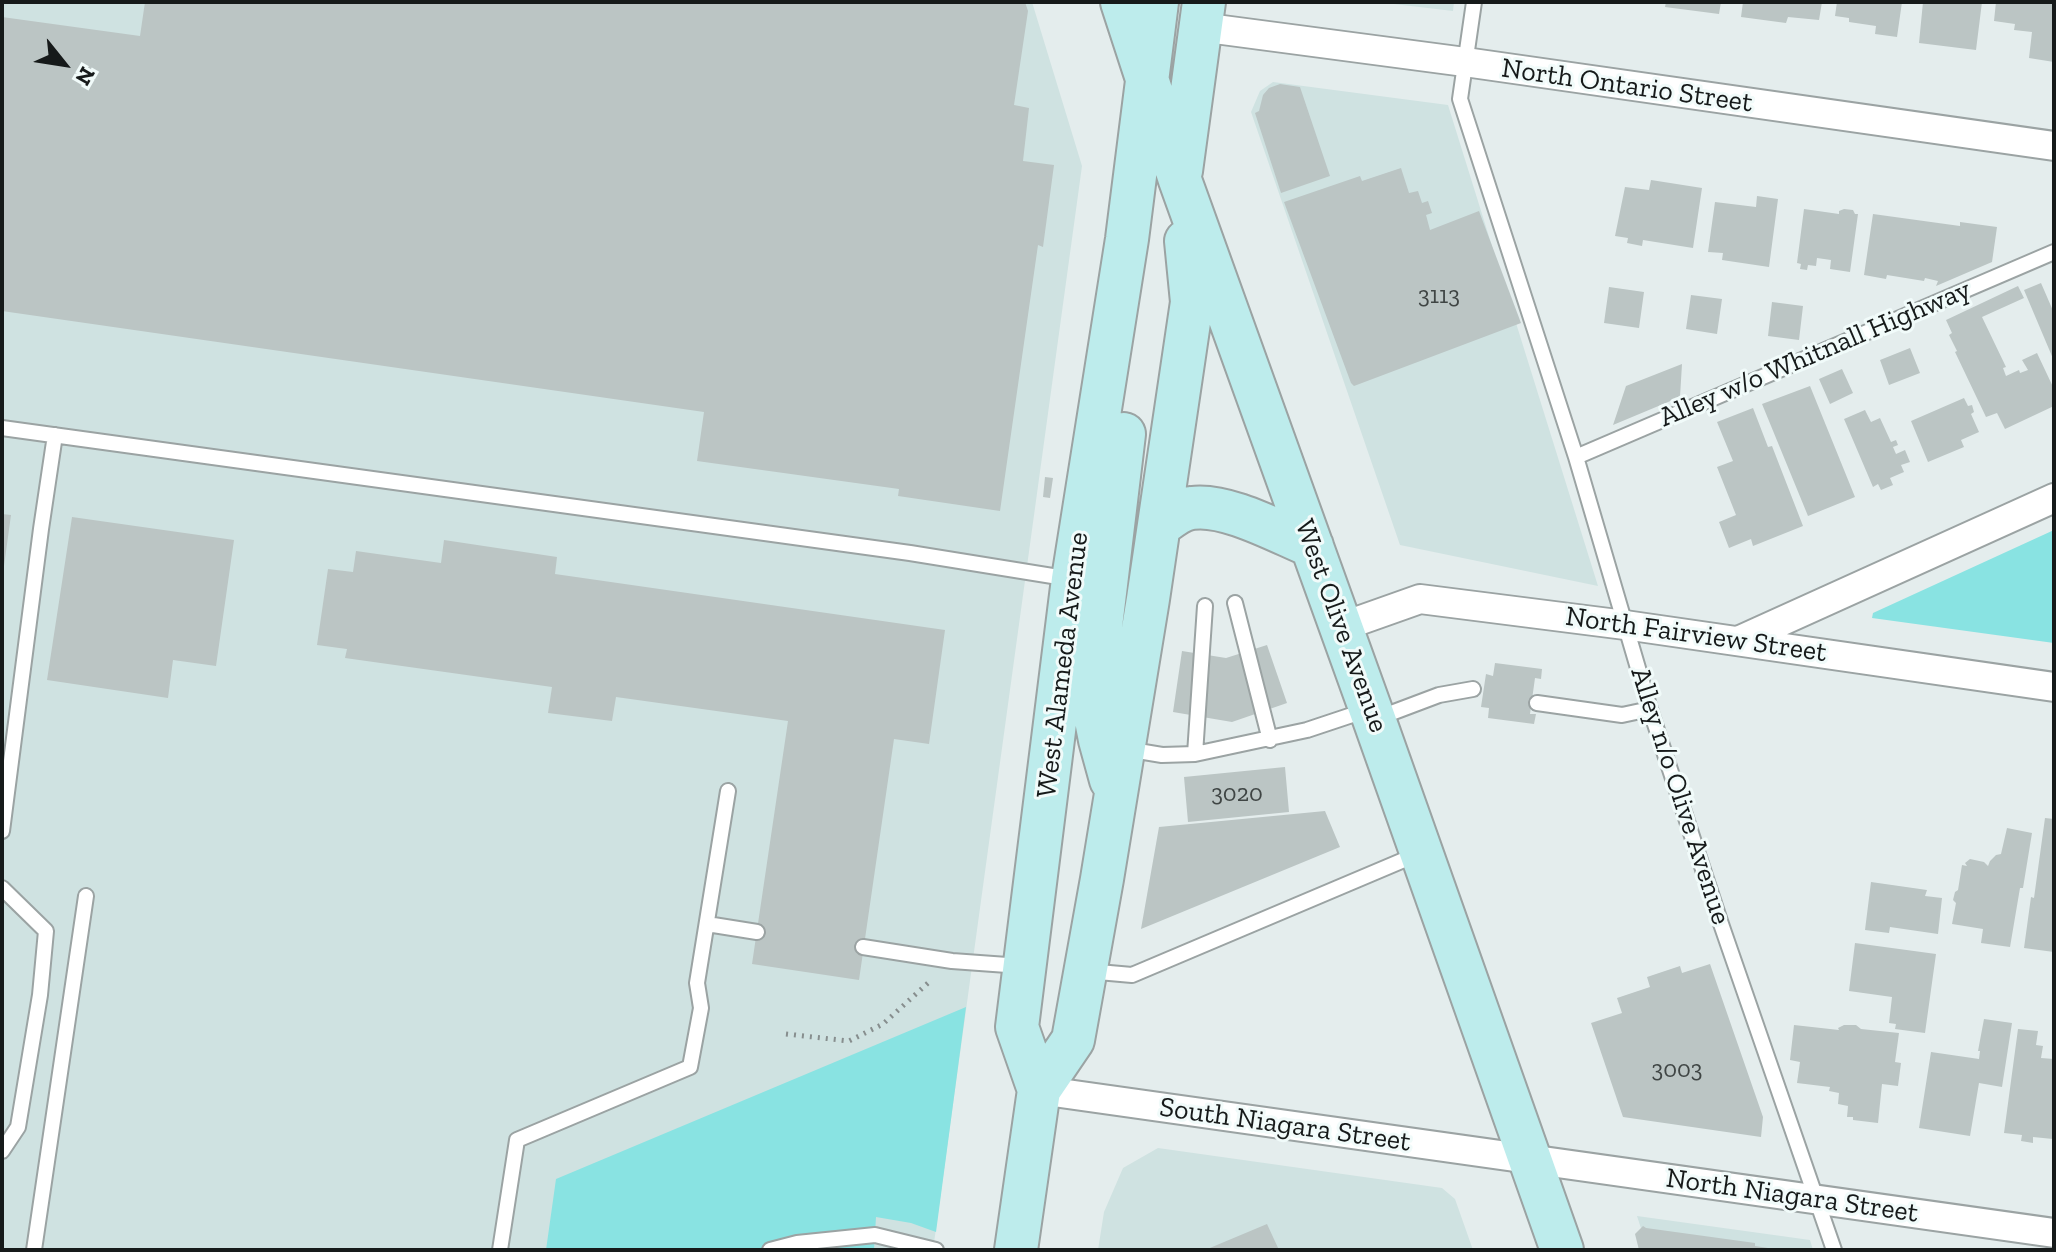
<!DOCTYPE html>
<html>
<head>
<meta charset="utf-8">
<style>
	body { margin:0 }
	#map { position:relative; width:2056px; height:1252px; overflow:hidden; background:#e4eded; font-family:"Zilla Slab",serif }
	canvas { display:block }
	.frame { position:absolute; inset:0; border:4px solid #161a1a; pointer-events:none }
	.north { position:absolute; left:24px; top:24px; width:80px; height:80px; -webkit-text-stroke:6px #f1fbfa; paint-order:stroke; rotate:120deg; font-size:22px; font-weight:700; line-height:32px; text-align:center; color:#161a1a }
	.north::after { content:''; display:block; margin:auto; width:28px; height:36px; background:#161a1a; clip-path:polygon(50% 0,100% 100%,50% 72%,0 100%) }
</style>
</head>
<body>
<div id="map">
<canvas width="2056" height="1252"></canvas>
<div class="frame"></div>
<div class="north">N</div>
</div>
<script>
const ctx = document.querySelector('canvas').getContext('2d');
ctx.lineJoin = 'round';
function paint(path, color) { ctx.fillStyle = color; ctx.fill(path, 'evenodd'); }
function trace(path, color, width, dash) { ctx.strokeStyle = color; ctx.lineWidth = width; ctx.lineCap = dash ? 'butt' : 'round'; ctx.setLineDash(dash || []); ctx.stroke(path); }
function label(font, color, halo, rows, align = 'center') {
  ctx.font = font + ' "Zilla Slab",serif'; ctx.lineWidth = 6; ctx.setLineDash([]); ctx.textBaseline = 'middle'; ctx.strokeStyle = halo; ctx.fillStyle = color; for (const [text, x, y, turn = 0] of rows) {
    ctx.save(); ctx.translate(x, y); ctx.rotate((+turn || 0) * Math.PI / 180); ctx.textAlign = isNaN(turn) ? turn : align; if (halo) ctx.strokeText(text, 0, 0); ctx.fillText(text, 0, 0); ctx.restore();
  }
}
paint(new Path2D(`
	M2 2H1032L1082 166 933 1250H2Z
	M1377 2H1454L1453 11Z
	M1273 82 1448 105 1598 586 1400 545 1251 112 1260 91Z
	M1158 1148 1442 1188 1455 1199 1473 1250H1098L1104 1212 1123 1168Z
	M1637 1216 1810 1240 1813 1250H1648Z`), '#cfe2e1');
paint(new Path2D(`
	M2054 530V643L1872 618 1873 613Z
	M966 1007 936 1232 911 1223 876 1217 874 1250H546L556 1179Z`), '#89e3e2');
paint(new Path2D(`
	M145 2H1025L1028 11 1014 105 1029 108 1023 161 1054 165 1043 247 1038 245 1000 511 898 496 899 489 697 461 704 412 2 311V17L140 36Z
	M1666 2H1721L1719 14 1665 7Z
	M1743 2H1822L1819 20 1788 17 1786 23 1741 17Z
	M1837 2H1902L1897 37 1875 34 1876 26 1849 22V18L1835 16Z
	M1923 2H1982L1976 50 1919 43Z
	M1996 2H2054V62L2029 58 2032 32 2014 30 2015 24 1994 21Z
	M1280 84 1300 87 1330 176 1281 193 1255 113 1259 111 1263 95 1269 88Z
	M1401 168 1409 193 1418 191 1422 203 1428 201 1432 213 1426 215 1430 230 1479 211 1521 323 1354 386 1351 383 1284 202 1360 176 1362 181Z
	M1651 180 1702 188 1693 248 1643 240 1642 246 1627 243 1628 238 1615 236 1625 187 1649 190Z
	M1757 196 1778 199 1769 267 1722 260 1723 253 1708 252 1715 202 1756 207Z
	M1804 209 1839 214V211L1844 209 1853 210 1855 214H1858L1850 272 1830 269 1831 260 1817 258 1816 266 1808 265 1807 270 1800 269 1801 264 1797 263Z
	M1873 214 1960 226V222L1997 227 1992 262 1936 286 1938 281 1925 278 1924 281 1887 275 1886 279 1864 275Z
	M2041 283 2054 313V361L2024 290Z
	M2018 286 2024 298 1982 317 2006 367 2003 368 2006 376 2019 370 2020 373 2028 370 2022 360 2037 353 2054 389V406L2005 429 1997 413 1986 417 1955 352 1957 351 1949 335 1952 333 1946 320Z
	M1609 287 1644 292 1639 328 1604 323Z
	M1691 295 1722 299 1717 334 1686 329Z
	M1772 302 1803 306 1799 340 1768 336Z
	M1910 348 1920 373 1889 385 1880 360Z
	M1682 364 1680 397 1613 425 1626 386Z
	M1842 369 1853 393 1830 404 1819 379Z
	M1810 386 1855 497 1808 516 1762 404Z
	M1964 398 1968 406 1972 405 1974 412 1971 414 1979 432 1961 440 1964 447 1928 462 1911 421Z
	M1753 408 1768 447 1772 446 1803 526 1753 546 1751 539 1729 548 1719 522 1736 515 1717 467 1733 461 1717 422Z
	M1865 410 1871 422 1880 418 1891 442 1896 440 1898 445 1893 447 1896 454 1905 450 1910 462 1901 465 1904 472 1890 478 1893 485 1881 490 1878 484 1873 487 1844 419Z
	M1045 477 1053 478 1050 498 1043 497Z
	M2 514 11 515 4 566H2Z
	M72 517 234 540 216 666 173 660 168 698 47 680Z
	M444 540 557 557 555 574 945 630 929 744 894 739 859 980 752 964 788 721 616 697 612 721 548 713 552 687 345 658 347 649 317 645 328 569 353 572 356 551 441 563Z
	M1267 645 1287 703 1232 722 1173 712 1182 651 1226 658Z
	M1495 663 1542 669 1541 679 1535 678 1530 714H1536L1534 724 1488 718 1489 708 1481 707 1486 674 1493 676Z
	M1285 767 1289 812 1188 822 1184 777Z
	M1325 811 1340 847 1141 929 1159 827Z
	M2045 818 2054 819V952L2024 948 2031 897 2034 898Z
	M2007 828 2032 833 2023 888H2020L2010 947 1981 943 1983 929 1952 924 1956 903 1953 900 1955 892 1958 890 1962 865 1967 866 1965 863 1970 859 1984 862 1988 866 1990 861 1996 855 2001 854Z
	M1871 882 1927 890 1925 896 1942 898 1938 934 1890 927 1889 933 1865 930Z
	M1855 943 1936 954 1925 1033 1895 1029 1896 1024 1889 1023 1892 997 1849 991Z
	M1710 964 1763 1117 1761 1137 1623 1117 1591 1023 1622 1013 1617 998 1650 987 1647 977 1680 966 1682 973Z
	M1984 1019 2012 1023 2002 1087 1979 1083 1970 1136 1919 1128 1931 1052 1979 1059 1980 1051H1978Z
	M1794 1025 1839 1030 1838 1028 1844 1025H1856L1861 1029 1899 1033 1895 1062 1901 1063 1898 1086 1882 1084 1878 1123 1853 1120V1117H1847L1848 1106 1838 1104 1839 1093 1829 1091 1830 1087 1797 1083 1800 1062 1790 1060Z
	M2018 1029 2038 1031 2036 1045 2043 1046 2041 1058 2054 1059 2053 1139 2033 1137V1143L2021 1141 2022 1135 2004 1133Z
	M1267 1224 1279 1250H1205Z
	M1643 1226 1646 1228 1755 1243V1246L1768 1248V1250H1639L1635 1234Z`), '#bbc5c4');
const service = new Path2D(`
	M1474 2 1460 99 1576 457 1650 709 1720 921 1834 1250
	M2 428 910 553 1071 579
	M1576 457 2054 252
	M1235 603 1270 740
	M1537 703 1622 715 1650 709
	M1378 718 1439 695 1473 689
	M1126 749 1162 755 1195 754 1307 730 1367 710
	M1195 754 1205 606
	M2 831 41 529 55 435
	M2 888 46 931 40 995 18 1127 2 1151
	M707 924 757 932
	M863 947 952 961 1021 966
	M1087 971 1132 975 1418 854
	M34 1250 86 896
	M500 1250 517 1140 690 1067 701 1008 697 983 728 791
	M770 1250 797 1243 875 1235 936 1250`);
const minor = new Path2D(`
	M1200 27 1465 62 2054 146
	M1341 627 1420 599 1625 625 2054 687
	M1738 641 2054 498
	M1039 1090 2054 1233`);
const secondary = new Path2D(`
	M1122 2 1180 180 1374 719 1562 1250
	M1181 171 1204 2
	M1159 526C1169 519 1180 509 1192 508 1227 503 1280 533 1312 546
	M1111 780 1100 740 1096 720V701L1099 643 1124 434
	M1039 1090 1017 1027 1073 579 1127 239 1157 2
	M1016 1250 1039 1090 1073 1040 1102 879 1148 599 1192 302 1186 241`);
trace(service, '#9ba3a3', 18);
trace(minor, '#9ba3a3', 32);
trace(secondary, '#9ba3a3', 46);
trace(new Path2D(`
	M786 1034 849 1041 883 1024 928 983`), '#878e8e', 5, [2, 6]);
trace(service, '#fff', 14);
trace(minor, '#fff', 28);
trace(secondary, '#bdecec', 42);
label('24px', '#3f4544', null, [
	["3113",1439,296],
	["3020",1237,794],
	["3003",1677,1070]
]);
label('28px', '#161a1a', '#f1fbfa', [
	["North Ontario Street",1627,86,8],
	["Alley w/o Whitnall Highway",1815,354,-23],
	["West Olive Avenue",1341,626,70],
	["North Fairview Street",1696,635,8],
	["West Alameda Avenue",1063,665,-83],
	["Alley n/o Olive Avenue",1680,796,72],
	["South Niagara Street",1285,1125,8],
	["North Niagara Street",1792,1196,8]
]);
</script>
</body>
</html>
